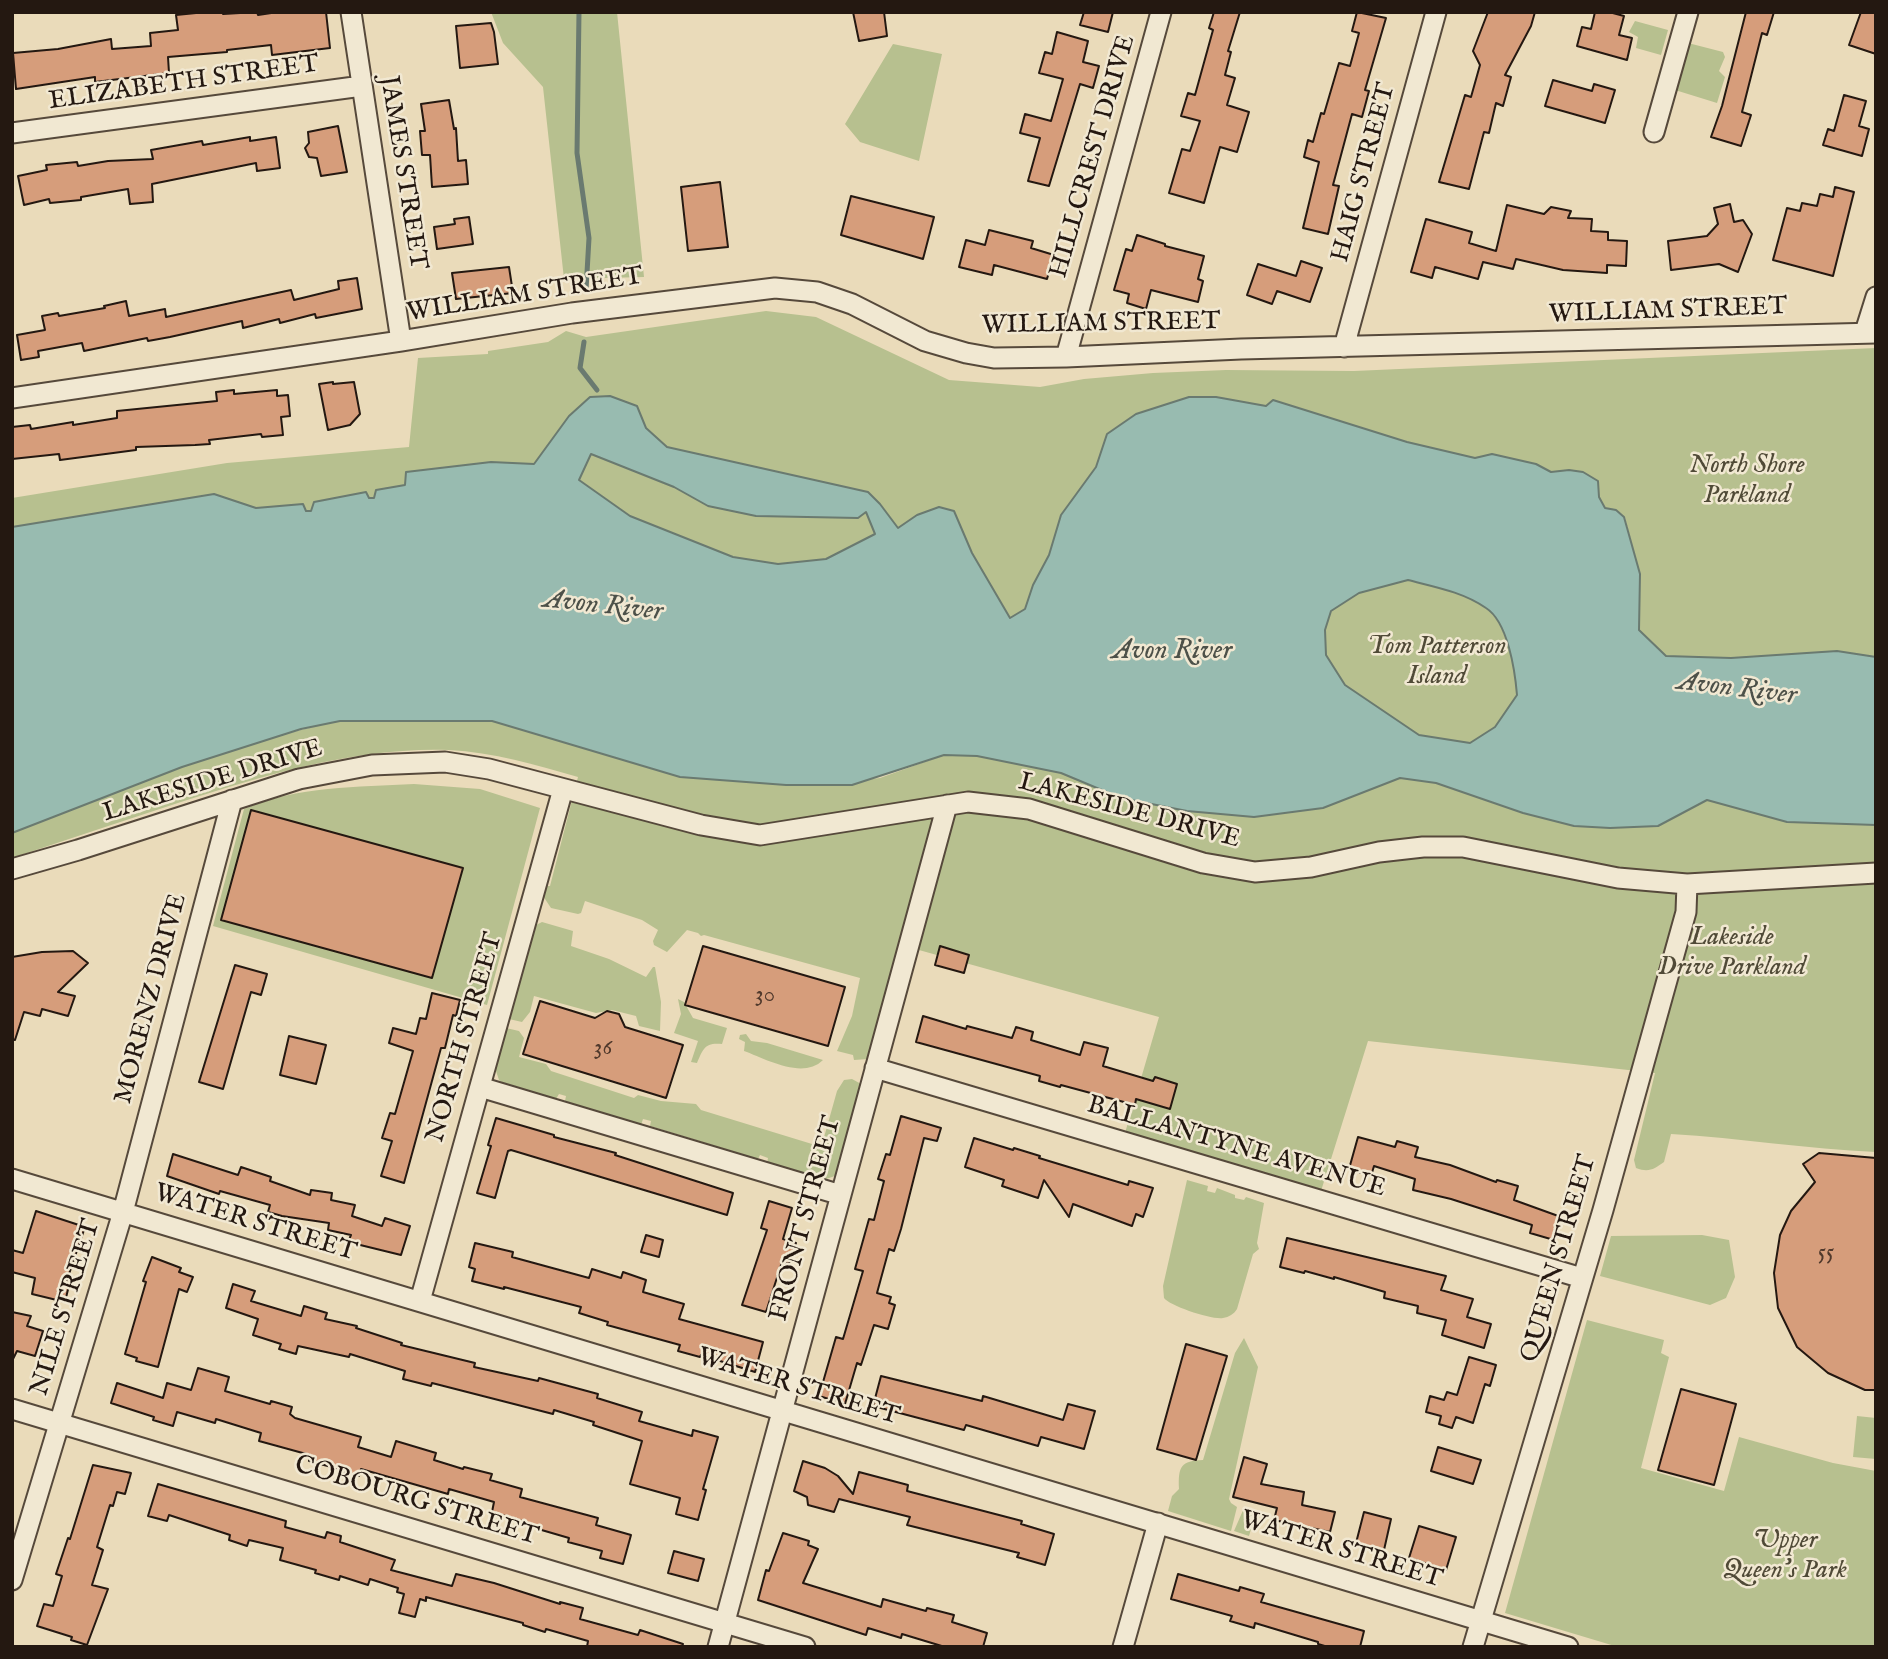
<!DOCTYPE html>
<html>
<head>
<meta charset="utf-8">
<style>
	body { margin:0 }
	#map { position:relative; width:1888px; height:1659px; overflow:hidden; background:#eadbba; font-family:"IM FELL English",serif }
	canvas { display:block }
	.frame { position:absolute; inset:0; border:14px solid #241811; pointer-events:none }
</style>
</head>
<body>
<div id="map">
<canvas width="1888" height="1659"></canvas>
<div class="frame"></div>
</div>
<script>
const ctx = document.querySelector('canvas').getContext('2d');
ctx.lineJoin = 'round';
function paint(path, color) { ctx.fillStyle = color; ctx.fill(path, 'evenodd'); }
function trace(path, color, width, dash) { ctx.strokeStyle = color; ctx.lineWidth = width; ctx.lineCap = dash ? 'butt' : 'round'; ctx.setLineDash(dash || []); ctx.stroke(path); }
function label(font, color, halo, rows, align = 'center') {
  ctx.font = font + ' "IM FELL English",serif'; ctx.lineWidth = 5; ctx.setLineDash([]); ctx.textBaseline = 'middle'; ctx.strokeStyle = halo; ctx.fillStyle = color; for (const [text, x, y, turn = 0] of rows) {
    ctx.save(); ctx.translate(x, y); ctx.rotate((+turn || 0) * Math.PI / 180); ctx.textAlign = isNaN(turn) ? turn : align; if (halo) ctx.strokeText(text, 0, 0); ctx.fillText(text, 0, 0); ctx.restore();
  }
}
paint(new Path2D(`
	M491 12H617L644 277 564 279 543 87 503 43Z
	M1635 21 1668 30 1661 55 1636 48 1638 37 1629 32Z
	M1688 43 1723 52 1725 57 1719 71 1725 77 1717 103 1675 90Z
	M893 44 942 54 919 161 860 142 845 124Z
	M766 311 816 317 949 380 1040 387 1084 379 1153 373 1226 370 1354 371 1876 348V657L1837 651 1731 658 1666 656 1639 630 1640 574 1625 518 1616 510 1605 508 1599 497 1598 481 1583 472 1569 470 1551 472 1536 464 1492 454 1475 458 1407 442 1273 400 1266 406 1216 397H1189L1136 414 1107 434 1096 467 1061 515 1049 555 1033 585 1025 609 1010 618 972 553 954 512 939 507 917 515 898 529 875 534 826 559 778 564 733 557 630 516 577 479 405 485 376 490 374 498 369 499 365 492 314 502 311 511H306L302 504 256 508 214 494 12 527V498L227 463 409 447 418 358 488 354V351L548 342 566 331 586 337Z
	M1408 580C1435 587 1463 592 1486 608 1507 622 1515 671 1517 695L1495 727 1470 743 1419 735 1345 685 1326 655 1325 630 1331 611 1359 593Z
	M340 721H492L680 777 786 785H817L880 778 944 755 977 756 1061 773 1121 798 1187 811 1254 817 1323 808 1400 778 1436 783 1523 813 1574 826 1610 828 1658 826 1707 800 1787 822 1876 825V1152C1807 1149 1740 1138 1671 1134L1664 1162C1654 1169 1649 1173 1636 1168L1634 1160 1655 1073 1368 1041 1321 1191 1125 1133 1159 1017 901 945 868 1059 854 1060 853 1055 837 1051 852 1016 860 978 704 935 701 936 698 933 687 930 667 952 654 945 653 941 658 930 642 920 585 901 581 913 578 914 551 908 543 896 546 886H550L578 777C536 765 493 752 449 750 358 747 269 774 184 801 126 820 69 839 12 858V833C119 792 227 744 340 721Z
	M414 784 480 789 540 808 487 1005 213 926 244 809C297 786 358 787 414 784Z
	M542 922 573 931 571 946 609 959 646 977 653 967H655L661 1002 660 1031 639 1026 636 1016 612 1010 596 1013 534 996 530 1012 522 1022 509 1019 534 932 536 925Z
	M678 999 684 1002 693 1018 727 1028 722 1044C705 1042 703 1049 697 1063L691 1062 698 1041 674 1033 681 1014Z
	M506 1028 519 1031 524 1038 519 1057 546 1064 551 1071 634 1098 638 1095 661 1101 696 1104 701 1110 812 1144 818 1145 823 1141 837 1091 844 1080 852 1079 863 1085 838 1175 826 1179 767 1163 768 1158 760 1155 758 1159 650 1126 651 1121 643 1119 641 1125 565 1101 566 1096 559 1094 556 1099 503 1083 499 1080 495 1068Z
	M746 1034 751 1041 767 1043 823 1060C803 1080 766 1059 744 1051L745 1042 739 1039 740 1035Z
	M1187 1180 1208 1186 1207 1191 1215 1193 1217 1188 1235 1195V1198L1244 1200 1246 1197 1264 1203 1257 1243 1259 1249 1253 1254 1237 1309C1234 1314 1229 1317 1223 1318 1212 1320 1170 1306 1164 1298L1163 1286Z
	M1702 1235 1729 1240 1735 1277 1726 1298 1710 1305 1600 1276 1611 1236Z
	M1587 1320 1664 1340 1661 1353 1669 1357 1641 1468 1724 1491 1739 1437 1833 1463 1876 1471V1647H1618L1505 1613Z
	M1244 1338 1258 1367 1229 1499 1231 1503 1237 1507 1231 1531 1168 1511 1172 1496 1179 1489C1178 1466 1181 1461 1203 1460L1235 1353Z
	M1857 1416 1876 1418V1459L1853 1457Z
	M1244 1508 1256 1512 1249 1536 1234 1531Z`), '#b7c08f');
const water = new Path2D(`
	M610 396 637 406 646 428 667 447 868 492 880 504 898 528 917 515 939 507 954 511 972 553 1010 618 1025 609 1033 585 1049 555 1061 515 1096 467 1107 434 1136 414 1189 397H1216L1266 406 1273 400 1407 442 1475 458 1492 454 1536 464 1551 472 1569 470 1583 472 1598 481 1599 497 1605 508 1616 510 1624 517 1640 574 1639 630 1666 656 1731 658 1837 651 1876 657V825L1787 822 1707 800 1658 826 1610 828 1574 826 1523 813 1436 783 1400 778 1323 808 1254 817 1187 811 1121 798 1061 773 977 756 944 755 852 785H786L680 777 492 721H340L301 729 182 767 12 833V527L214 494 256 508 303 504 306 511H311L314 502 366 492 369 498H374L376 490 405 485 406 472 491 462 534 464 569 416 590 397ZM591 454 674 487 708 506 756 516 858 518 866 512 875 534 826 559 778 564 733 557 630 516 579 480ZM1408 580C1435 587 1463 592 1486 608 1508 622 1515 671 1517 695L1495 727 1470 743 1419 735 1345 685 1326 655 1325 630 1331 611 1359 593Z`);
paint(water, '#98bbb0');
trace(water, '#6a7a70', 2);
trace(new Path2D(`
	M579 12 577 153 589 238 586 290
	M584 342 580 368 597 390`), '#6a7a70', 5);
const building = new Path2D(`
	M206 12H223V14L257 12 258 15 278 12H326L330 48 272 55 271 45 227 50V52L168 57 169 73 95 82V77L16 89 13 53 58 49 111 39 112 49 151 46 150 33 178 30 176 15Z
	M853 12H884L887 36 859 41Z
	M1084 12H1113L1108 32 1080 25Z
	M1214 12H1240L1228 51 1231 52 1225 75 1235 78 1227 105 1249 112 1237 152 1220 147 1204 203 1169 193 1182 149 1190 151 1200 121 1181 116 1188 93 1195 95 1213 30 1209 28Z
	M1357 12 1386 18 1365 90 1369 91 1362 117 1352 114 1333 185 1339 186 1328 234 1303 228 1319 162 1304 157 1308 140 1313 142 1321 113 1324 114 1339 63 1350 66 1359 33 1352 31Z
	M1488 12H1535L1531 26 1505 75 1511 77 1503 106 1496 103 1489 133 1484 132 1469 189 1439 182 1465 95 1471 97 1480 65 1473 51Z
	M1595 12H1609L1624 16 1619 35 1632 38 1627 60 1577 46 1582 27 1591 29Z
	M1746 12H1774L1767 35 1762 33 1742 112 1751 115 1741 146 1711 137 1722 106Z
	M1861 12H1876V54L1849 45Z
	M491 23 494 32 498 64 460 68 456 26Z
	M1057 32 1088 41 1083 62 1099 66 1093 88 1080 84 1049 186 1028 181 1040 138 1020 133 1025 114 1051 121 1063 79 1039 73 1045 52 1052 54Z
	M1553 80 1592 91 1594 84 1615 90 1605 123 1545 106Z
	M1844 95 1866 101 1859 126 1869 129 1862 156 1823 145 1828 129 1834 131Z
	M449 100 454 129 456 128 458 161 466 160 468 184 432 187 430 155H422L420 131H425L421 104Z
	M338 126 347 172 321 176 317 158 309 157 305 148 309 143 308 132Z
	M250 137V141L276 137 280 168 257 171 256 163 152 184 153 202 130 204 128 189 81 197V200L50 203 49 199 24 205 18 176 47 170 46 165 77 162 78 166 108 161 153 159 151 150 202 141 203 145Z
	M720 182 728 247 688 251 681 187Z
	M1835 187 1854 192 1833 276 1773 260 1787 208 1800 211 1802 203 1817 206 1820 194 1833 197Z
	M851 196 934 217 923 259 841 235Z
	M1730 204 1734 222 1743 220 1752 234 1738 272 1719 264 1671 270 1668 241 1707 236 1718 224 1714 208Z
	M1507 205 1544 214 1551 207 1571 211 1568 218 1592 219 1591 231 1608 232V240L1627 241 1626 266 1607 265V273L1563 270 1516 259 1513 269 1483 262 1478 279 1435 267 1432 278 1411 272 1426 219 1472 232 1469 243 1496 251Z
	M469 217 473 244 437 249 434 227 455 224 454 219Z
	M989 230 1033 241 1031 248 1054 255 1047 279 994 265 992 275 959 267 966 240 985 245Z
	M1137 235 1165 244V246L1204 256 1198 279 1203 281 1198 302 1151 290 1146 309 1127 303 1129 294 1114 290 1126 249 1132 251Z
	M1301 261 1322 268 1310 302 1277 291 1272 304 1247 295 1258 264 1296 276Z
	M509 267 513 293 456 299 452 273Z
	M357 278 362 309 316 318 315 314 280 323 279 319 243 328 242 321 170 337 148 341 147 338 84 351 82 343 38 351 39 357 21 360 17 335 45 330 42 316 58 313 59 316 105 308 104 306 126 301 129 316 165 309 166 317 291 290 294 300 339 289 338 281Z
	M333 382V384L354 382 360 414 350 425 328 430 319 384Z
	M234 390V394L277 390V396L288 395 290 416 281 417 283 435 262 437 261 434 209 440 210 444 195 445 136 447V450L60 460 59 454 12 459V427L30 425 31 429 73 422V425L117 418V411L217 401 216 392Z
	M251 810 463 868 432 978 221 920Z
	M703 946 845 987 828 1046 685 1005Z
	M940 946 969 955 964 973 935 965Z
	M73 951 88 963 58 992 75 996 68 1016 42 1009 40 1016 24 1012 15 1040 12 1039V957L42 952Z
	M235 965 267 974 261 995 251 992 223 1089 199 1082Z
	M432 993 460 1000 456 1016 453 1015 445 1048H441L404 1183 381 1176 392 1141 382 1138 390 1113 395 1114 413 1051 389 1043 393 1028 416 1034 420 1018 426 1019Z
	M540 1001 595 1018 607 1011 619 1014 625 1027 683 1045 666 1098 523 1054Z
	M923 1016 966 1029 967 1026 1012 1038 1016 1027 1033 1032 1031 1040 1080 1055 1084 1042 1108 1048 1103 1066 1153 1081 1155 1077 1177 1084 1170 1109 1136 1099 1135 1105 1061 1085 1060 1087 1039 1081 1040 1076 916 1042Z
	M289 1036 326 1045 316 1084 280 1075Z
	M901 1116 941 1128 937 1141 924 1138 901 1229 894 1251 889 1249 877 1293 891 1297 889 1303 895 1305 888 1329 874 1325 861 1365 857 1363 845 1404 819 1396 836 1337 843 1339 863 1271 855 1269 869 1219 874 1220 884 1181 878 1179 886 1154 890 1155Z
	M496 1118 554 1135V1137L616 1153 615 1155 733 1193 727 1215 511 1150 508 1151 495 1198 477 1193 491 1146 488 1145Z
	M1358 1137 1395 1147 1397 1141 1418 1147 1415 1157 1450 1165 1496 1182 1497 1180 1518 1186 1514 1200 1561 1217 1554 1240 1530 1233 1532 1225 1451 1199 1413 1190 1415 1179 1374 1166 1371 1176 1349 1169Z
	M974 1138 1013 1150 1014 1148 1040 1156 1039 1158 1128 1185 1129 1181 1153 1188 1143 1217 1136 1214 1132 1226 1073 1204 1069 1217 1044 1180 1038 1198 1002 1186 1004 1180 965 1167Z
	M1819 1153 1876 1158V1390H1865L1828 1373 1797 1347 1778 1308 1774 1273 1780 1235 1791 1211 1815 1182 1803 1164Z
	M173 1154 238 1175 241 1167 271 1177 270 1181 310 1195 311 1190 332 1193 331 1200 355 1205 352 1216 382 1226 385 1218 410 1226 401 1255 348 1242 351 1235 328 1230 329 1223 282 1216 268 1212 270 1205 220 1191 219 1194 167 1176Z
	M769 1201 792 1208 783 1239 796 1243 789 1264 782 1262 766 1312 742 1305 767 1230 761 1228Z
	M36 1211 85 1227 67 1280 70 1281 65 1302 32 1294 35 1278 12 1272V1250L23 1253Z
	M646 1235 663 1240 659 1257 641 1252Z
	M1287 1238 1446 1276 1441 1290 1473 1299 1467 1317 1491 1324 1484 1348 1442 1335 1446 1320 1417 1313 1418 1306 1384 1298 1385 1292 1334 1277V1279L1305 1271 1304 1273 1280 1267Z
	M475 1243 513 1252 512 1257 589 1278 592 1269 621 1278 623 1272 646 1280 643 1292 684 1304 679 1319 763 1342 755 1372 701 1355 700 1357 678 1351 680 1345 607 1325 608 1322 579 1313 581 1307 504 1287V1289L472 1281 475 1269 469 1267Z
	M152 1257 181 1268 179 1272 193 1277 187 1292 179 1289 158 1367 136 1361 137 1358 125 1354 146 1282 143 1281Z
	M233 1284 255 1291 251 1301 301 1316 304 1306 327 1313 325 1319 357 1326 356 1328 402 1343 401 1345 475 1363 474 1367 538 1381 539 1378 598 1394 597 1398 642 1412 639 1421 692 1436 693 1430 718 1437 703 1489 706 1490 698 1520 676 1514 680 1498 630 1484 642 1441 593 1425 594 1422 554 1410 553 1414 432 1383 431 1386 403 1379 405 1371 350 1354 349 1357 298 1346 296 1354 279 1349 281 1344 253 1335 258 1319 226 1308Z
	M12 1312 31 1316 27 1326 43 1331 35 1356 17 1351 12 1361Z
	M1186 1344 1227 1356 1196 1460 1157 1449Z
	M1469 1357 1496 1365 1490 1386 1485 1384 1473 1423 1456 1417 1452 1428 1439 1424 1441 1416 1426 1412 1430 1396 1444 1400 1447 1392 1457 1395Z
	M198 1368 229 1377 225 1391 270 1404 271 1401 292 1407 290 1414 295 1418 361 1437 358 1447 391 1457 396 1441 436 1453 434 1460 463 1469 464 1467 492 1474 490 1480 522 1489 520 1497 598 1518 596 1525 631 1535 623 1564 600 1558 602 1551 568 1542 569 1538 521 1524 522 1521 492 1512 494 1502 449 1489 448 1494 361 1469 359 1476 338 1471 339 1469 309 1461 310 1455 259 1441 261 1433 216 1419 215 1423 177 1412 173 1426 153 1420 154 1417 111 1403 117 1383 163 1398 167 1383 191 1390Z
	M881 1376 982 1401 983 1396 1063 1420 1068 1404 1095 1411 1084 1449 1041 1437 1038 1446 966 1425 964 1430 873 1406Z
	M1681 1389 1736 1404 1714 1485 1658 1470Z
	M1438 1447 1481 1460 1473 1484 1431 1471Z
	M1244 1457 1267 1464 1261 1484 1304 1492 1302 1505 1335 1512 1330 1532 1274 1520 1277 1508 1233 1497Z
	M803 1461 825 1468 838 1476 853 1494 859 1472 908 1485 907 1491 1022 1521 1021 1524 1054 1534 1045 1565 1017 1557 1019 1553 907 1525 910 1517 839 1499 834 1512 808 1505 807 1497 794 1491Z
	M93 1465 131 1473 125 1494 117 1492 113 1506 110 1505 97 1547 103 1550 92 1585 108 1589 87 1645 71 1640 72 1637 37 1626 44 1604 53 1606 62 1576 56 1574 68 1538 70 1539Z
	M158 1484 286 1521 285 1527 325 1538 327 1532 341 1536 340 1542 395 1560 391 1570 452 1586 456 1574 494 1583 560 1604V1602L583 1608 580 1619 638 1635 640 1630 683 1644 682 1647H587L588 1641 546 1629 545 1632 523 1625V1623L426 1597V1601L420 1599 415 1617 399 1613 404 1594 397 1592 398 1588 370 1579 368 1585 340 1576 339 1580 315 1573 316 1570 280 1560 283 1548 249 1540 247 1546 229 1540 230 1535 169 1515 167 1521 148 1516Z
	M1364 1512 1391 1519 1384 1550 1356 1543Z
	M1419 1526 1456 1537 1446 1570 1409 1558Z
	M783 1533 809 1541 808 1545 818 1549 803 1583 881 1607 883 1599 926 1611 927 1608 954 1615 952 1622 987 1633 983 1647H945L902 1634 901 1638 868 1628 866 1635 758 1600 766 1570 769 1571Z
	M674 1551 704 1559 698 1581 668 1573Z
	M1178 1574 1239 1591 1240 1587 1264 1594 1261 1602 1364 1631 1360 1647H1328L1318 1644V1642L1255 1623 1254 1628 1230 1621 1232 1616 1171 1599Z`);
paint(building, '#d69d7b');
trace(building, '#241811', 2);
const minor = new Path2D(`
	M351 12 401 341
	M1654 132 1688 12
	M12 133 362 86
	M1865 332 1876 297
	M1344 347 1436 12
	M1066 357 1161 12
	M12 398 401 341 572 313 775 288 817 292 852 304 925 341 966 353 994 358 1066 357 1241 349 1876 333
	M12 869 78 850 299 779 372 765 445 762 489 769 701 825 760 835 968 802 1029 809 1203 863 1255 872 1311 867 1379 852 1423 847H1463L1618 878 1687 884 1876 873
	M875 1068 1582 1278
	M480 1087 841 1195
	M12 1179 1568 1647
	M420 1301 563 789
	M12 1409 805 1647
	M12 1580 123 1212 232 800
	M718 1647 947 805
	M1123 1647 1158 1523
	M1473 1647 1603 1210 1686 912 1687 884`);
trace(minor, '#56493b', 23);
trace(minor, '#f1e8d2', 19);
label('23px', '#50392c', null, [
	["30",765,996],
	["36",603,1049],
	["55",1826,1254]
]);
label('26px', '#241811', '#f1e8d2', [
	["ELIZABETH STREET",184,84,-8],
	["HILLCREST DRIVE",1094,157,-74],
	["JAMES STREET",402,173,81],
	["HAIG STREET",1365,173,-75],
	["WILLIAM STREET",525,296,-9],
	["WILLIAM STREET",1668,312,-2],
	["WILLIAM STREET",1101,325,-1],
	["LAKESIDE DRIVE",213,782,-17],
	["LAKESIDE DRIVE",1129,812,15],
	["MORENZ DRIVE",152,999,-75],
	["NORTH STREET",466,1038,-74],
	["BALLANTYNE AVENUE",1236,1148,16],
	["FRONT STREET",807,1219,-75],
	["WATER STREET",255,1224,17],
	["QUEEN STREET",1560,1259,-74],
	["NILE STREET",67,1308,-73],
	["WATER STREET",798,1388,17],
	["COBOURG STREET",416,1502,17],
	["WATER STREET",1341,1551,17]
]);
label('italic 26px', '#504a37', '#f1e8d2', [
	["North Shore",1747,467],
	["Parkland",1747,497],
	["Tom Patterson",1437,648],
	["Island",1437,678],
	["Lakeside",1732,939],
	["Drive Parkland",1732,969],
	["Upper",1785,1542],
	["Queen's Park",1785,1572]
]);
label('italic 28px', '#4d5149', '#f1e8d2', [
	["Avon River",603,607,6],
	["Avon River",1172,652],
	["Avon River",1737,690,7]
]);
</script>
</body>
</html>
